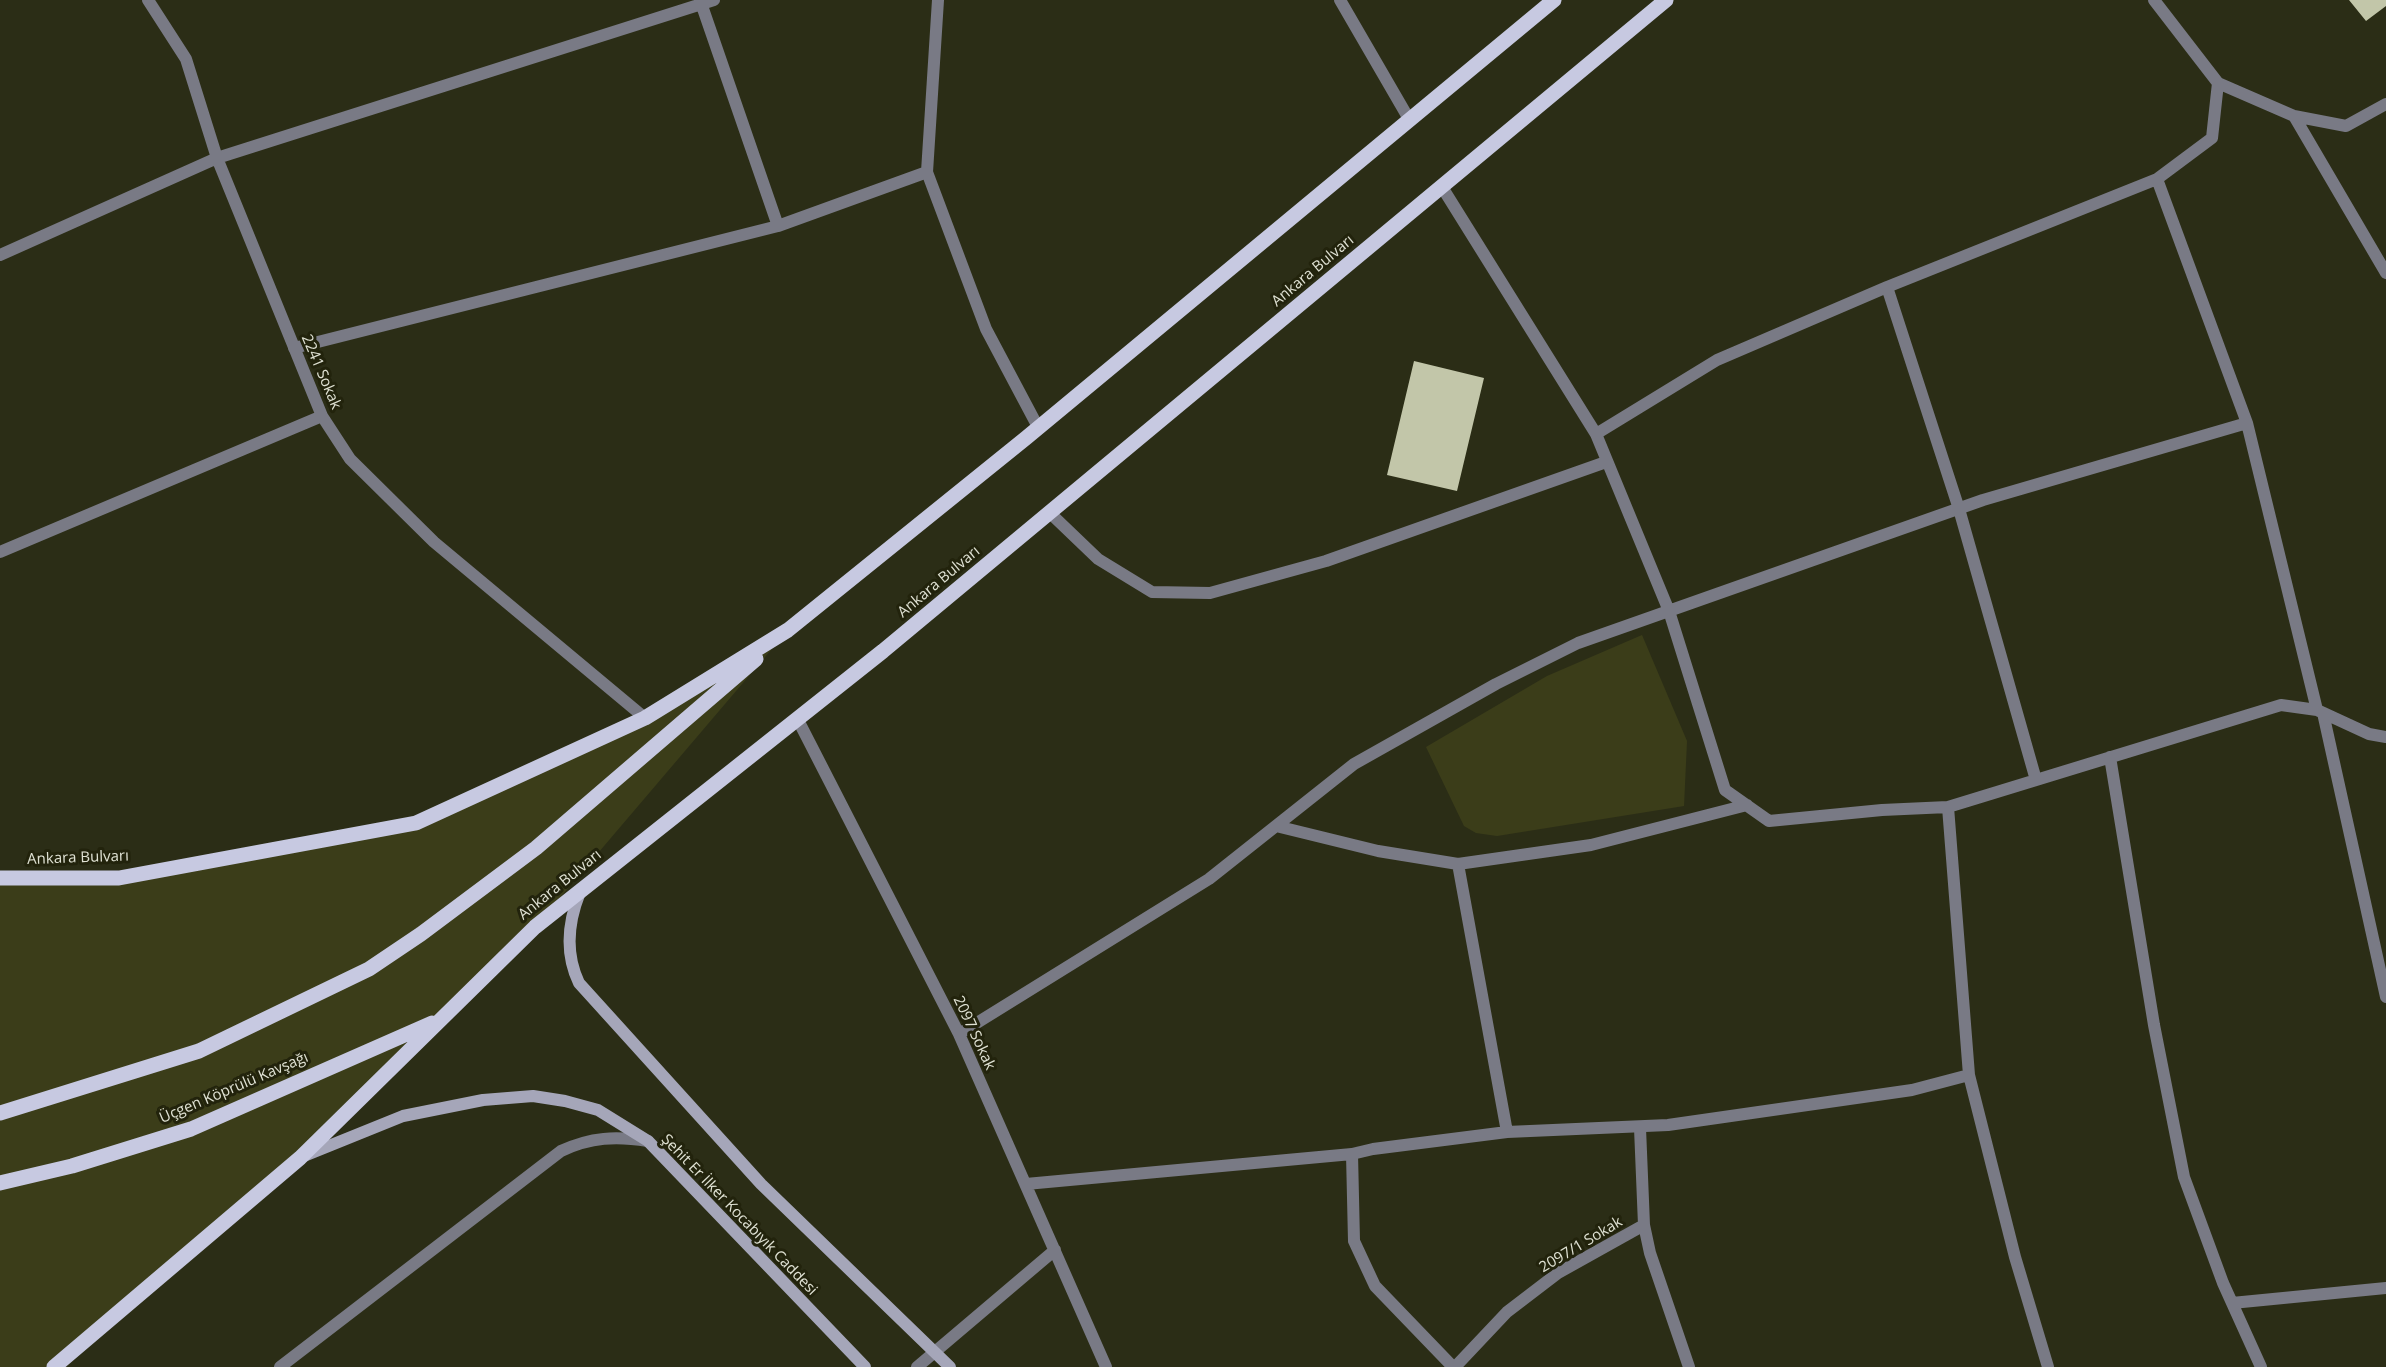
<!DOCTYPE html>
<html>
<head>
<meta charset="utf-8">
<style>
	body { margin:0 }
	canvas { display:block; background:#2b2d16 }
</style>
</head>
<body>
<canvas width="2386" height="1367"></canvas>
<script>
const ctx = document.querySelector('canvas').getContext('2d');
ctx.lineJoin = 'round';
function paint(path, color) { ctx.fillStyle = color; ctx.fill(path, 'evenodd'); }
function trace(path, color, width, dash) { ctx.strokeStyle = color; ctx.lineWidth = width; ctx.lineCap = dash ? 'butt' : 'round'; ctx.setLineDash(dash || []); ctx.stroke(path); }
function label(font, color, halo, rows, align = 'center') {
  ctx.font = font + ' "Open Sans",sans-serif'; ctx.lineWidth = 6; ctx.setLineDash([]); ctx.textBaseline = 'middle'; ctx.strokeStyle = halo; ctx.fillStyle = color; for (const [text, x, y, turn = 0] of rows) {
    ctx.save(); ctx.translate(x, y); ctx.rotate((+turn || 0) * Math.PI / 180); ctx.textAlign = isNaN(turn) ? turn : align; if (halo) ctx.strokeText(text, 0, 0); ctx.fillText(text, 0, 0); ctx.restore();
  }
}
paint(new Path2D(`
	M788 630 535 927 300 1158 54 1367H0V878H119L416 823 645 718Z
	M1642 635 1687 741 1684 806 1497 836 1476 833 1464 826 1426 747 1547 676Z`), '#3b3d19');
paint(new Path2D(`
	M2349 0H2386V6L2366 21Z
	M1414 361 1484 378 1457 491 1387 475Z`), '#c2c6a9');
trace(new Path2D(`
	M148 0 186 59 217 158 322 416 350 459 434 542 645 718
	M700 0 778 226
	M938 0 927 172 986 329 1038 427
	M1340 0 1409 119
	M2218 83 2294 116 2346 126 2386 104
	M2294 116 2386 273
	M2157 179 2247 423 2317 710
	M1442 187 1596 434 1669 611 1725 790 1769 821 1882 810 1948 807 2281 705 2317 710 2369 734 2386 737
	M0 255 217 158 714 0
	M1887 287 1959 509 2036 780
	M294 348 778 226 927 172
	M1596 434 1717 360 1887 287 2157 179 2212 138 2218 83 2154 0
	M1050 513 1098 559 1152 592 1210 593 1326 561 1606 462
	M0 552 322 416
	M2323 713 2386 997
	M798 720 959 1034 1106 1367
	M2110 757 2154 1025 2184 1177 2223 1283 2261 1367
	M1948 807 1969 1075 2015 1257 2048 1367
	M1276 826 1378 851 1458 864
	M959 1034 1209 879 1354 764 1496 684 1578 643 1983 500 2247 423
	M1640 1128 1644 1225 1650 1253 1689 1367
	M1507 1132 1458 864 1591 845 1747 805
	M1352 1154 1354 1241 1375 1286 1453 1367
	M1026 1184 1352 1154 1373 1149 1507 1132 1668 1125 1912 1090 1969 1075
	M2232 1303 2386 1288
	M280 1367 561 1151C591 1137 616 1136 648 1141
	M917 1367 1055 1250
	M1455 1367 1507 1312 1558 1273 1644 1225`), '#797a85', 12);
trace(new Path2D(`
	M580 892C568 922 565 954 579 983L761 1184 950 1367
	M304 1156 403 1116 483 1100 533 1096 565 1101 598 1110 648 1141 865 1367`), '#a5a6b9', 12);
trace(new Path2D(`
	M0 878H119L416 823 645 718 788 630 1026 438 1554 0
	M0 1113 199 1051 369 969 421 934 536 848 756 659
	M0 1183 72 1166 191 1129 432 1023
	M54 1367 300 1158 535 927 883 651 1666 0`), '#c7c9e1', 15);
label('15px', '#e0e2d4', '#22230c', [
	["Ankara Bulvarı",1313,271,-40],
	["2241 Sokak",321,372,67],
	["Ankara Bulvarı",939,582,-40],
	["Ankara Bulvarı",78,858,-2],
	["Ankara Bulvarı",560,885,-39],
	["2097 Sokak",974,1033,65],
	["Üçgen Köprülü Kavşağı",234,1088,-23],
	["Şehit Er İlker Kocabıyık Caddesi",739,1215,46],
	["2097/1 Sokak",1581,1245,-31]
]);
</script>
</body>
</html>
